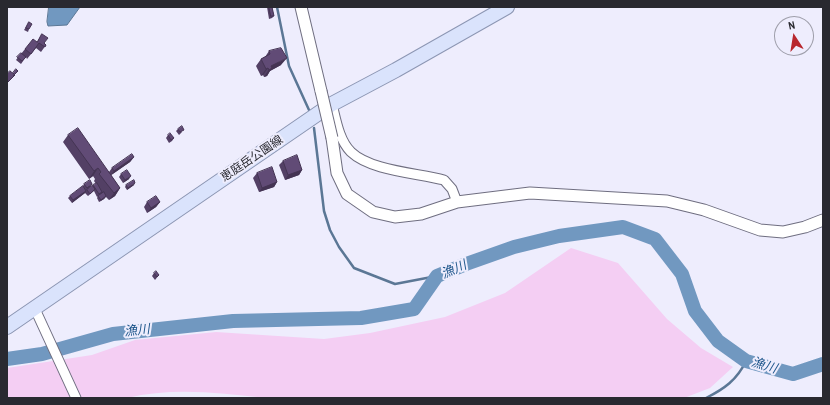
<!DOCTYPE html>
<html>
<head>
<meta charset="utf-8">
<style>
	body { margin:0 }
	#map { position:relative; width:830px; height:405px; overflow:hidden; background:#eeedfd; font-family:"Archivo Narrow",sans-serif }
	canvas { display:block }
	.frame { position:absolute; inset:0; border:8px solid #292930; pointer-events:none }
	.north { position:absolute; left:774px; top:16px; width:40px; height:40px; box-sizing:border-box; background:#eeedfd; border:1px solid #9f9fab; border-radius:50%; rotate:348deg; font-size:11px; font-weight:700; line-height:16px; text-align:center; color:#292930 }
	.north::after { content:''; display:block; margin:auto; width:14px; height:18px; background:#b8272e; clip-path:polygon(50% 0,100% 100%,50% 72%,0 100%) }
</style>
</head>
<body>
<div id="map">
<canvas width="830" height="405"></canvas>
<div class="frame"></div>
<div class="north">N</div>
</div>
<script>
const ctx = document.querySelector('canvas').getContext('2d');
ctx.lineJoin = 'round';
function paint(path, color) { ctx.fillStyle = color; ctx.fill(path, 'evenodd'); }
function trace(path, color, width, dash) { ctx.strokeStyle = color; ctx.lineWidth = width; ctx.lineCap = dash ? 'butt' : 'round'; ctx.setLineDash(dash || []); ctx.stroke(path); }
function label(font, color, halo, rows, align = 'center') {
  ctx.font = font + ' "Archivo Narrow","Noto Sans JP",sans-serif'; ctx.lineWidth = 4; ctx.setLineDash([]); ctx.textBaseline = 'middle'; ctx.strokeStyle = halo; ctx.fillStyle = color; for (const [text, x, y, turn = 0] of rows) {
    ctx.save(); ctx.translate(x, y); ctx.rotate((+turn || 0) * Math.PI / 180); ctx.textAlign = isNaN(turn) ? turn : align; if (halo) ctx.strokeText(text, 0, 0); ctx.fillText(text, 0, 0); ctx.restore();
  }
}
paint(new Path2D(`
	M571 248 618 263 667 319 701 348 733 367 710 388 684 398H265C219 393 173 387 127 398H7V368L92 355 135 340 216 332 324 339 370 333 445 317 505 293Z`), '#f4cef3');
const water = new Path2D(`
	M49 7H80L67 25 48 26 47 22Z`);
paint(water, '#7198c0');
trace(water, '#5b7795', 1);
trace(new Path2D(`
	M277 7 289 66 309 110
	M314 128 324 211 330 230 339 247 354 268 395 284 437 276
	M706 398C724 389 737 380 746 361`), '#5b7795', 2.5);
trace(new Path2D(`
	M7 359 42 354 113 334 233 321 361 318 414 309 437 276 466 264 514 247 559 236 623 227 655 239 682 274 695 311 718 341 746 361 793 374 823 364`), '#7198c0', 14);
const minor = new Path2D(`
	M332 104C336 120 339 140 351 152 371 171 418 173 444 180L452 189 457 202
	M35 309 76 398`);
const tertiary = new Path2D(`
	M301 7 321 91
	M332 138 337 173 347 194 373 212 395 217 421 214 457 202 530 193 667 201 704 210 760 230 783 232 805 227 823 220`);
const primary = new Path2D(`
	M7 327 332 104 396 70 507 7`);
trace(minor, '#6f6e80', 11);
trace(tertiary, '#6f6e80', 13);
trace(primary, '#8c96b3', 16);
trace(minor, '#fff', 9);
trace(tertiary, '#fff', 11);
trace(primary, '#dae3fc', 14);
const tertiaryBridge = new Path2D(`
	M321 91 332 138`);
trace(tertiaryBridge, '#6f6e80', 13, []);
trace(tertiaryBridge, '#fff', 11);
paint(new Path2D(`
	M267 7H272L274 16 272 18 269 19Z
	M29 22V29L28 32 24 30Z
	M42 34 44 43 46 45 41 52 36 48 27 59 26 57 21 64 16 60 21 53V54L25 49 37 42Z
	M269 51 281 65 270 71 267 76 264 77 263 75 261 76 256 66 261 59 265 57Z
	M178 129 182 132 179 135 176 131Z
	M68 135 109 172 112 168 134 157 130 162 111 175 120 188 115 196 109 200 106 197 104 199 99 202 97 198 98 196 97 197 94 191 88 196 85 193 72 203 68 198 70 196 83 186 84 184 91 186H93L96 184 94 181 95 179 93 176 89 179 63 142Z
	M168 135 174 138 172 141 169 143 166 138Z
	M283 161 302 170 299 175 285 180 279 165Z
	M257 173 277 182 274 187 259 192 253 178Z
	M121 174 129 179 123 183 119 177Z
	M126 185H134L127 190 125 187Z
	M147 202H160L156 207 147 213 144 207Z
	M154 273 159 275 155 280 152 276Z`), '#534065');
paint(new Path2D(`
	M287 58 281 65 270 71 267 76 264 77 271 66Z
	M268 68 263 75 261 76 266 69Z
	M134 157 130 162 110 176 114 171Z
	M98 168 93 176 89 179 94 171Z
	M302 170 299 175 285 180 288 175Z
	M131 176 129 179 123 183 125 180Z
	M277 182 274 187 259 192 262 188Z
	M135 183 134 185 127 190 128 188Z
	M120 188 115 196 109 200 114 193Z
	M86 191 85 193 72 203 73 200Z
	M106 196 104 199 99 202 101 200Z
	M160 202 156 207 147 213 151 208Z`), '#443453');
const building = new Path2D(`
	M269 7H272L274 16H271Z
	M29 22 32 24 29 29 26 28Z
	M42 34 48 38 44 43 46 45 45 47 39 43 31 54 25 49 33 39 37 42Z
	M281 48 287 58 271 66 272 68 269 70 268 68 266 69 261 59 270 54 269 51Z
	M21 53 26 57 22 61 17 57Z
	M16 69 18 71 13 76 15 75 13 73Z
	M10 71 15 75 7 83V74Z
	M182 126 184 130 180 132 178 129Z
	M78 128 120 188 114 193 99 174 101 172 98 168 94 171 68 135Z
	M170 133 174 138 171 140 168 135Z
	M132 154 134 157 114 171 112 168Z
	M297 155 302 170 288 175 283 161Z
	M272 167 277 182 262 188 257 173Z
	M127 170 131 176 125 180 121 174Z
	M90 180 92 184 87 188 84 184Z
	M134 180 135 183 128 188 126 185Z
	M97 183 102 192 99 194 93 185Z
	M92 185 95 189 90 194 87 190Z
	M83 186 86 191 73 200 70 196Z
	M104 192 106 196 101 200 98 196Z
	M156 196 160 202 151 208 147 202Z
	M156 271 159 275 157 277 154 273Z`);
paint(building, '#614b76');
trace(building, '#443453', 1);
label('12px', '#292930', '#eeedfd', [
	["恵庭岳公園線",252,159,-34]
]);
label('italic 13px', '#21588d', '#eeedfd', [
	["漁川",454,270,-24],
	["漁川",137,331,-6],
	["漁川",764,366,17]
]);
</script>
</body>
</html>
